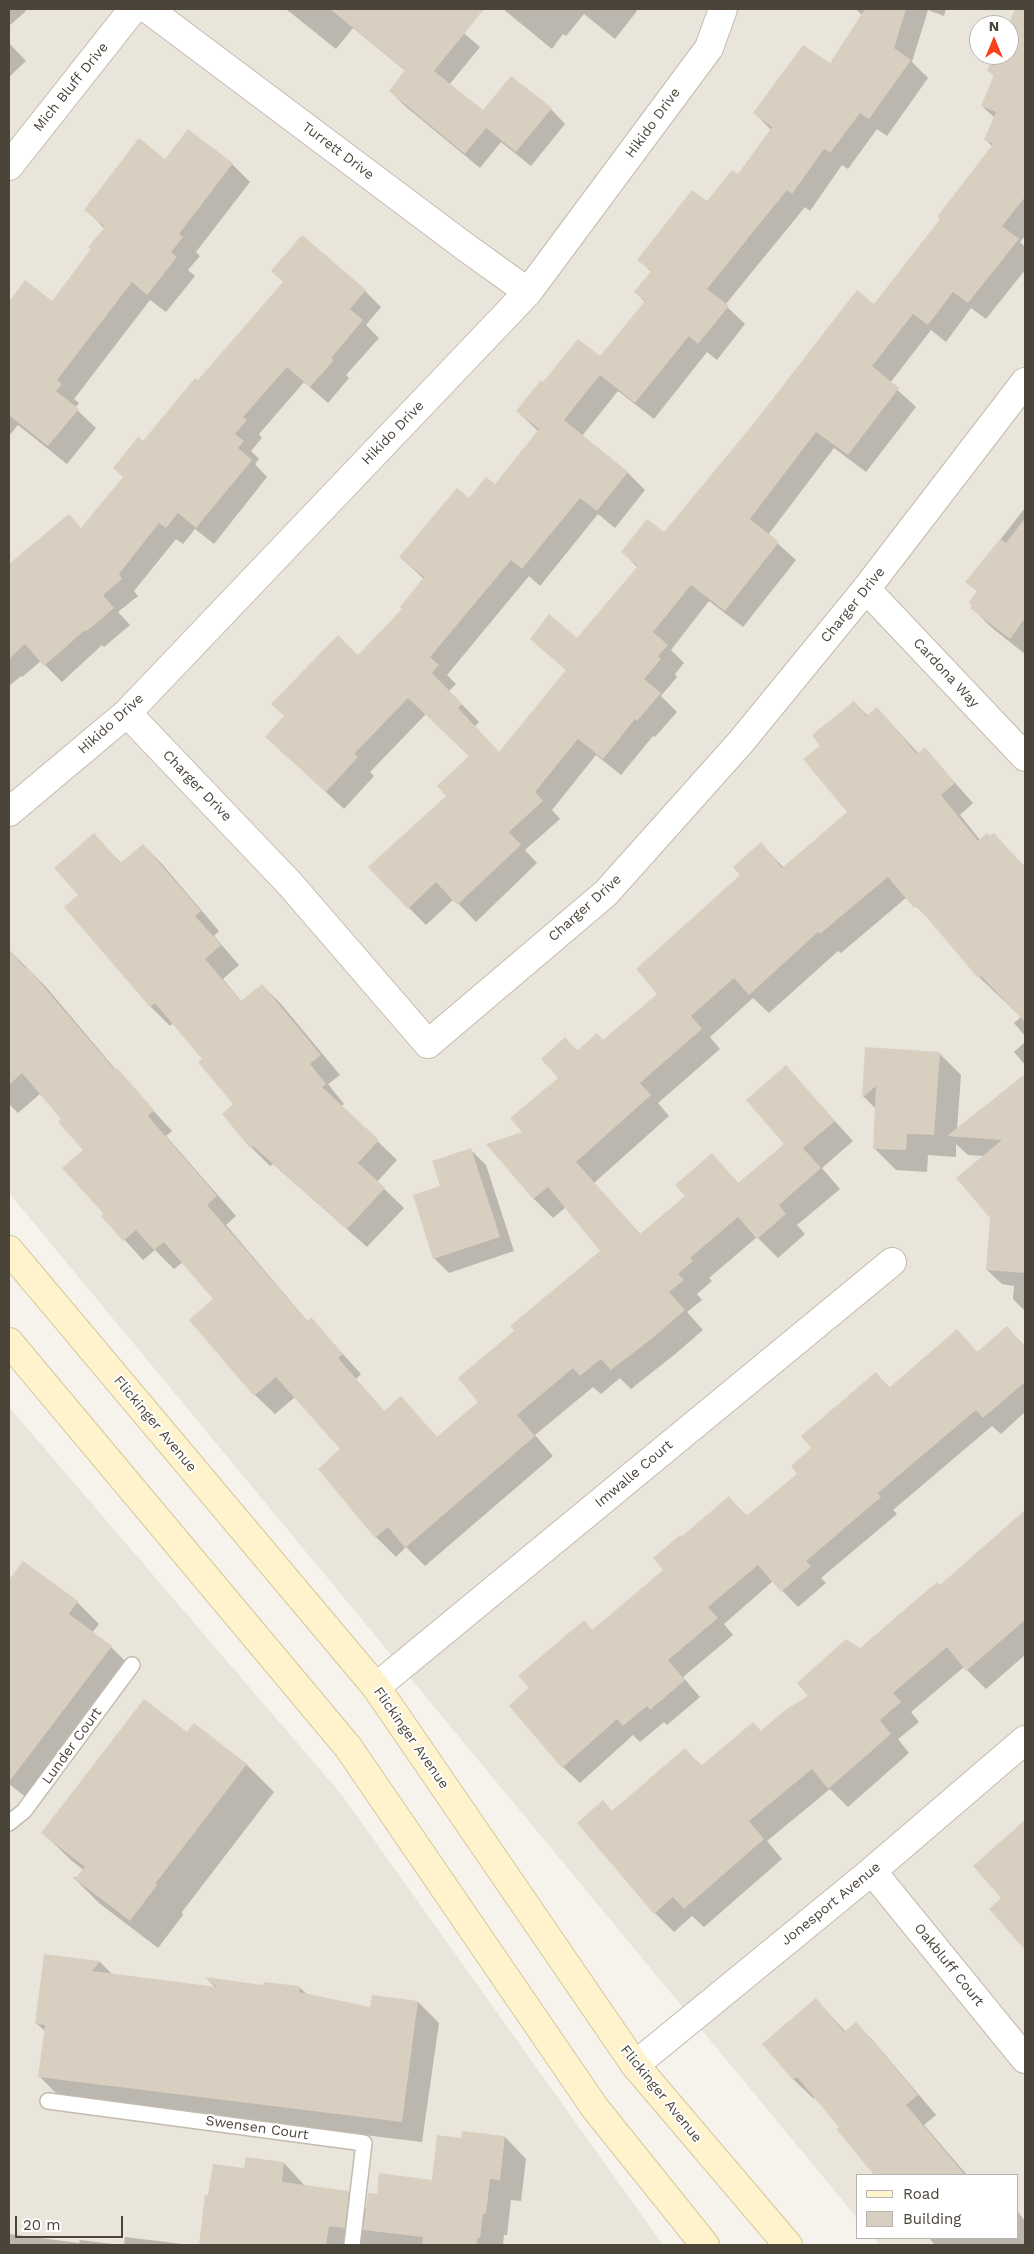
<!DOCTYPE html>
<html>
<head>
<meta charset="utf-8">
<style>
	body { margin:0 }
	#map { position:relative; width:1034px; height:2254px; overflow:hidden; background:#f6f3ec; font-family:"Work Sans",sans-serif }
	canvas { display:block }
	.frame { position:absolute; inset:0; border:10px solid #4b4439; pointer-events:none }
	.legend { position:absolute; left:856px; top:2174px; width:162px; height:65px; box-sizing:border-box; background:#fff; border:1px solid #b7b4b0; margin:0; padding:6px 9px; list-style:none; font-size:15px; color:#4b4439 }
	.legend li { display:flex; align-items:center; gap:10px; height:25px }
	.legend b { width:25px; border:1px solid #b7b4b0 }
	.north { position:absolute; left:969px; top:15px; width:50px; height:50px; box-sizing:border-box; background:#fff; border:1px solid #b7b4b0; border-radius:50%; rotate:0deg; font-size:14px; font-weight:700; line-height:20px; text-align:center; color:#4b4439 }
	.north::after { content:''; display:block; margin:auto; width:18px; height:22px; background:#fc3f1d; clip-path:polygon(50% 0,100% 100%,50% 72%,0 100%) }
	.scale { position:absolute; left:15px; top:2216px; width:108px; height:22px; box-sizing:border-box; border:2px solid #4b4439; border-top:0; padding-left:6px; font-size:15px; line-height:18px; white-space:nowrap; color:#4b4439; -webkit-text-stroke:4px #fff; paint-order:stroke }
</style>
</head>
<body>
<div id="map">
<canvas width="1034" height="2254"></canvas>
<div class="frame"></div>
<ul class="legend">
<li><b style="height:6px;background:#fff3cd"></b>Road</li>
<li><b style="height:14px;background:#d8cfc1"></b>Building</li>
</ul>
<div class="north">N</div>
<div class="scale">20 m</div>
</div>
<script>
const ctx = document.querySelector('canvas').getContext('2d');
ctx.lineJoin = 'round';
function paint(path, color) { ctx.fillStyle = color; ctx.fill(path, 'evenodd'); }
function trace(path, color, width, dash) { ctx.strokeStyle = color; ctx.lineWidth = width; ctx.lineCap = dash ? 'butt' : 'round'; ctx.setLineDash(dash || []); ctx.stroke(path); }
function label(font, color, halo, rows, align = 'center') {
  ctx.font = font + ' "Work Sans",sans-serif'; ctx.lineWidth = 4; ctx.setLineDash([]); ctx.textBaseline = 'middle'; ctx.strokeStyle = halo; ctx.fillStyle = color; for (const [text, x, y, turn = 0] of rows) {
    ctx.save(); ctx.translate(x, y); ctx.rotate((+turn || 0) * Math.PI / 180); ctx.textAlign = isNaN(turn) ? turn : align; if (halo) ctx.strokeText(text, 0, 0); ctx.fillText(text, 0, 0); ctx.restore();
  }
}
paint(new Path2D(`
	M9 9H1025V2245H880L874 2238H1018V2175H858V2219L9 1193ZM979 25H1009V55H979Z
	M9 1407 342 1795 663 2245H9Z`), '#eae5da');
paint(new Path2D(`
	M9 9H24L26 11 9 26Z
	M286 9H436L480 47 449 85 483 112 551 109 565 124 531 166 501 142 480 168 405 106 390 91 406 71 402 68 353 28 336 49Z
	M503 9H635L637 11 615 39 584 14 566 36 563 34 552 49Z
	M856 9H946L944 16 928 10 912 62 928 78 887 136 877 129 848 169 842 165 810 211 805 207 725 305 745 324 717 360 707 352 654 419 618 391 582 436 628 473 645 490 615 528 598 514 540 586 529 576 447 675 456 684 449 691 479 722 475 726 499 753 567 671 532 639 577 640 638 568 623 552 664 534 875 305 942 219 993 147 986 140 995 118 982 106 995 77 989 71 996 55H1009V27L1025 34V236L1020 242 1025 247V270L986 319 971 308 946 342 931 330 890 383 916 407 866 472 834 448 768 535 796 560 743 627 709 601 671 650 684 663 675 674 677 677 661 696 677 712 655 737 653 736 621 775 596 755 552 810 560 819 525 850 537 863 476 922 454 899 426 925 409 908 448 796 470 757 426 714 370 772 374 776 344 809 267 737 358 656 403 609 424 579 400 557 469 500 495 486 538 431 517 411 543 384 600 358 645 302 635 292 651 272 639 260 738 176 771 130 755 113 831 65 862 15Z
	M9 43 26 61 9 77Z
	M165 161 232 164 250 182 196 252 200 256 188 270 195 276 166 312 150 300 74 399 79 403 75 408 96 428 67 464 18 425 9 436V304L25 282 52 303 92 250 105 229 86 210Z
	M365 291 381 307 366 325 379 338 346 375 349 378 328 403 304 382 259 434 262 438 251 451 259 459 255 464 267 477 214 544 195 529 183 544 176 539 134 591 138 596 118 612 130 625 104 647 102 645 62 682 41 661 22 677 21 676 9 686V573L36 549 82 529 124 478 143 443 199 382Z
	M1025 508V654L991 627 972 608 978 592 967 582Z
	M854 702 868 716 877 708 919 754 925 749 973 803 960 815 980 840 990 838 994 835 1025 867V1036L1014 1023 1021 1017 979 977 936 926 907 897 841 953 838 951 769 1013 753 998 710 1037 720 1049 658 1103 669 1116 594 1183 641 1235 686 1196 712 1155 739 1184 786 1144V1067L853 1141 822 1168 840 1189 797 1225 805 1234 778 1258 757 1237 709 1278 712 1281 697 1294 702 1300 687 1312 703 1330 674 1355 631 1389 620 1378 601 1394 593 1387 535 1435 553 1456 425 1566 406 1547 396 1557 376 1537 319 1469 342 1450 295 1397 275 1414 255 1395 215 1299 183 1262 174 1269 155 1250 143 1260 103 1216 105 1214 85 1150 41 1093 18 1113 9 1104V950L46 987 116 1070 172 1131 166 1136 236 1216 226 1225 308 1322 311 1319 361 1374 356 1379 385 1412 401 1398 438 1438 480 1402 516 1331 602 1251 566 1207 553 1218 534 1199 488 1144 525 1133 560 1078 565 1039 578 1051 603 1042 659 994 761 844 784 868 849 812 822 746Z
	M94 835 122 864 143 845 162 864 219 931 214 936 239 965 223 979 242 1002 262 985 281 1004 340 1075 328 1084 344 1104 341 1106 397 1160 377 1182 404 1208 367 1247 273 1164 270 1166 251 1147 223 1114 235 1104 204 1059 173 1023 170 1026 151 1007 66 907 79 895Z
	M1025 1042V1065L1014 1052Z
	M866 1048 939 1053 961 1075 957 1130 1025 1075V1311L1013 1299 1014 1286 1002 1284 987 1270 999 1227 984 1156 968 1155 956 1144V1157L928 1155 927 1172 896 1170 874 1148 876 1109 864 1097Z
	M471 1150 486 1165 514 1251 449 1273 434 1258Z
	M1007 1328 1025 1346V1412L1001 1434 992 1426 893 1510 897 1514 821 1578 826 1583 798 1607 773 1581 724 1624 733 1635 683 1677 700 1697 667 1725 664 1722 640 1742 633 1735 580 1783 563 1767 531 1688 584 1622 593 1631 664 1570 682 1538 729 1498 748 1517 799 1474 813 1448 875 1373 890 1388 957 1331 978 1353Z
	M1025 1512V1655L986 1689 964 1667 911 1712 919 1722 898 1739 909 1753 848 1807 830 1789 767 1841 782 1859 704 1927 692 1916 674 1932 655 1913 613 1812 685 1750 702 1766 761 1732 810 1696 860 1649 940 1587Z
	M23 1562 77 1602 99 1624 92 1633 111 1647 133 1669 32 1802 9 1784V1582Z
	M194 1724 247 1765 274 1792 182 1912 183 1915 158 1948 99 1903 73 1877 96 1880 71 1860 43 1833 187 1734Z
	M1025 1822V1949L991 1909 1003 1898 975 1866Z
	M45 1956 100 1962 113 1975 217 1989 207 1979 264 1986 299 1987 308 1995 371 2009 418 2002 439 2023 422 2142 61 2098 40 2077 46 2032 36 2023Z
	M816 2000 846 2032 856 2023 875 2043 936 2115 924 2125 967 2175H875L838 2130 841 2127 815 2097 814 2099 794 2080 764 2044Z
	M505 2137 526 2159 521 2201 511 2200 507 2235H504L503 2245H201L206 2196 209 2197 245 2169 284 2163 305 2186 348 2192 367 2210 378 2196 433 2181 462 2140Z
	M1018 2212 1025 2221V2245H935L929 2238H1018Z
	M9 2234 79 2243 80 2240 121 2245H9Z
	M125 2237 191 2245H124Z`), '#0003');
paint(new Path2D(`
	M330 9H484L434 71 483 110 511 76 552 108 516 152 486 128 465 154 389 91 405 70Z
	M865 9H906L894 48 911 60 869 119 860 113 830 153 824 149 792 194 787 190 707 289 729 306 698 344 689 336 635 403 600 375 564 420 628 472 597 511 580 498 522 569 511 560 430 657 439 665 432 673 462 704 458 708 499 752 566 670 530 639 549 614 577 638 638 566 621 552 647 519 664 532 754 423 857 290 874 304 940 219 937 217 993 144 984 140 996 112 981 106 994 75 987 71 994 55H1009L1008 25 1015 9H1025V197L1002 226 1019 239 968 303 953 292 928 325 913 314 872 366 899 388 848 455 816 432 750 519 779 542 725 611 691 585 653 632 668 645 658 656 661 659 644 679 661 693 637 721 635 719 603 759 578 739 535 792 543 801 509 832 521 845 457 905 436 882 408 909 368 867 446 796 437 786 469 756 408 698 354 754 358 757 326 792 265 737 284 716 271 704 338 635 358 655 402 609 400 607 424 577 399 557 457 488 469 498 486 477 495 484 539 429 516 411 541 380 543 382 578 339 600 356 645 301 634 292 651 271 637 260 692 190 707 201 732 170 738 174 772 127 753 113 803 45 830 63Z
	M188 129 233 163 179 234 183 237 171 252 177 257 147 295 132 282 57 380 62 384 56 391 79 409 48 446 9 415V302L25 280 52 301 91 249 88 247 105 227 84 210 139 138 165 159Z
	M302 235 366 290 350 309 363 320 331 358 334 360 310 387 287 367 243 417 247 420 235 434 244 441 238 448 252 460 196 528 178 513 166 528 159 523 119 574 122 579 103 595 114 608 87 631 85 630 44 666 25 644 9 659V564L69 514 81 528 123 477 113 468 138 437 143 441 195 378 198 380 283 282 271 271Z
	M1025 518V618L1010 639 970 608 972 605 969 602 977 591 965 582 1000 539 1006 543Z
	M854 701 866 716 877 707 917 754 925 747 955 783 941 795 978 841 987 833 990 836 994 833 1025 868V1022L981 976 978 978 917 906 914 908 888 877 820 934 818 932 749 995 734 978 691 1016 702 1029 640 1083 651 1095 576 1162 640 1234 685 1196 675 1185 712 1153 738 1183 784 1144 746 1100 786 1065 835 1121 803 1148 821 1168 779 1205 786 1214 757 1239 738 1217 690 1258 693 1261 678 1274 684 1280 669 1292 685 1310 655 1336 611 1370 601 1359 580 1376 573 1368 517 1415 535 1436 405 1548 388 1527 375 1538 318 1469 340 1449 276 1377 254 1396 189 1320 213 1299 164 1242 154 1250 136 1230 123 1241 101 1216 104 1214 62 1168 83 1150 58 1122 61 1119 22 1073 9 1085V950L25 968 26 966 115 1070 117 1068 154 1110 148 1116 217 1196 207 1205 307 1321 311 1317 343 1354 338 1358 384 1411 401 1396 437 1437 478 1402 458 1378 514 1331 510 1326 600 1251 548 1187 533 1199 486 1144 522 1132 510 1118 558 1078 541 1059 565 1037 577 1051 597 1033 603 1040 657 994 636 969 740 875 733 867 761 842 782 868 847 812 803 759 820 746 812 735Z
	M94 833 120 863 143 844 201 911 195 916 221 945 205 959 241 1001 262 984 321 1055 310 1064 326 1084 322 1087 379 1140 358 1163 385 1188 347 1229 253 1146 250 1148 222 1114 233 1104 198 1062 202 1059 155 1003 150 1007 64 907 78 895 54 868Z
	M865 1047 940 1052 934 1135 907 1134 906 1150 873 1149 876 1086 862 1098Z
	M1025 1074V1273L986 1270 990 1218 956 1178 1002 1140 947 1136Z
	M471 1148 500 1237 433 1259 413 1195 440 1186 432 1161Z
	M1007 1326 1025 1347V1382L983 1418 976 1410 878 1493 881 1497 806 1561 811 1566 781 1592 758 1565 708 1607 718 1618 668 1660 685 1680 650 1710 647 1706 623 1726 617 1719 562 1768 509 1706 529 1687 518 1676 584 1620 592 1630 663 1570 653 1558 680 1535 681 1537 729 1496 746 1516 797 1474 791 1466 811 1448 801 1436 876 1372 889 1388 957 1329 977 1352Z
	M1025 1510V1620L966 1671 947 1647 893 1693 901 1702 880 1720 891 1734 828 1789 812 1769 749 1821 764 1839 684 1909 673 1897 654 1914 577 1823 603 1800 612 1811 685 1748 701 1766 753 1722 761 1731 785 1710 808 1696 797 1683 846 1639 860 1648 937 1582 940 1585Z
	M23 1561 78 1601 69 1614 112 1646 9 1782V1580Z
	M144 1699 187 1732 194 1723 247 1764 155 1884 157 1885 130 1921 75 1879 85 1867 41 1833Z
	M1025 1820V1950L989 1909 1001 1898 973 1866Z
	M44 1954 100 1961 92 1971 217 1987 204 1977 263 1985 264 1982 300 1986 299 1992 370 2007 372 1995 418 2001 402 2122 38 2077 45 2025 35 2024Z
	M816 1998 844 2032 856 2022 884 2054 918 2095 906 2105 965 2175H874L836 2129 839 2127 797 2077 793 2080 762 2044Z
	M462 2131 505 2136 500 2180 490 2179 486 2214H483L480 2238H478L476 2245H422L423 2237 363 2230 368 2193 377 2194 379 2173 432 2180 437 2135 461 2138Z
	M246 2157 284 2162 282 2182 349 2191 345 2228 329 2226 326 2245H199L205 2195H208L213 2164 244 2168Z`), '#d8cfc1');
const service = new Path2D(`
	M9 1823 24 1811 132 1665
	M48 2101 364 2143 352 2245`);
const minor = new Path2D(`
	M148 9 464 246 528 292
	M9 166 133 9
	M866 589 1025 757
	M127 713 290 884 428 1044 606 893 740 743 866 589 1025 382
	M9 812 127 713 528 292 709 48 723 9
	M376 1687 892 1262
	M872 1871 1025 2059
	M635 2065 872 1871 1025 1740`);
const secondary = new Path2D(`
	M9 1250 376 1687 635 2065 788 2245
	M9 1342 348 1747 595 2108 705 2245`);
trace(service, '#c2bbae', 18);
trace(minor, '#c2bbae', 30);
trace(secondary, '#d6c79b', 30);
trace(service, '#fff', 15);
trace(minor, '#fff', 28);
trace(secondary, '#fff3cd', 28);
label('14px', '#4b4439', '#fff', [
	["Mich Bluff Drive",71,87,-51],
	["Hikido Drive",653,123,-54],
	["Turrett Drive",338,151,37],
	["Hikido Drive",393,433,-46],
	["Charger Drive",853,605,-51],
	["Cardona Way",946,673,47],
	["Hikido Drive",111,724,-42],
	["Charger Drive",197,786,46],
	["Charger Drive",585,908,-42],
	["Flickinger Avenue",155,1424,50],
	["Imwalle Court",634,1474,-40],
	["Flickinger Avenue",411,1738,55],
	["Lunder Court",72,1746,-54],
	["Jonesport Avenue",831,1904,-39],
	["Oakbluff Court",949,1965,51],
	["Flickinger Avenue",661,2094,51],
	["Swensen Court",257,2128,8]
]);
</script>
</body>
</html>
